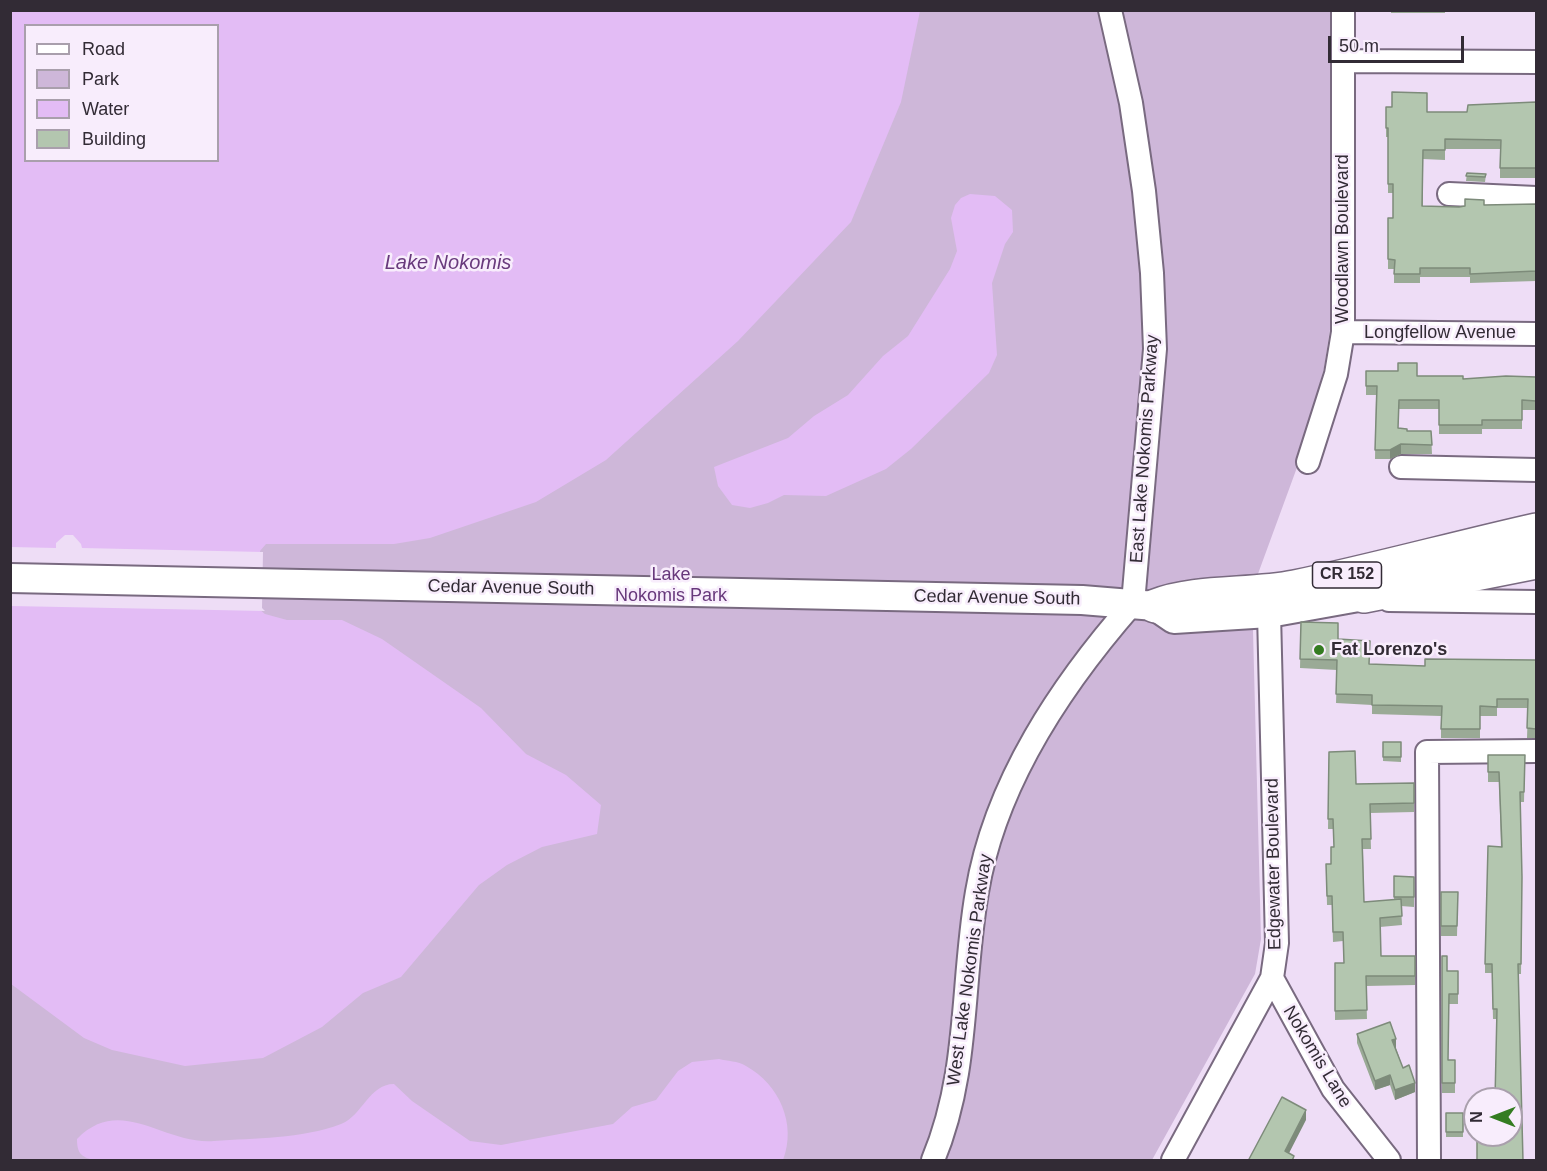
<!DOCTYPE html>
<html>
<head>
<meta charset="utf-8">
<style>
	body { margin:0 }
	#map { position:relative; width:1547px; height:1171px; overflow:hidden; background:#eeddf6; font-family:Arial,sans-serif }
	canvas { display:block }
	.frame { position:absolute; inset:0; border:12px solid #322b35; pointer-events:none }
	.legend { position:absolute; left:24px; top:24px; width:195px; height:138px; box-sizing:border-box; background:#f8edfc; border:2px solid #a99fac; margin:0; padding:8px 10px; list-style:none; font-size:18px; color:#322b35 }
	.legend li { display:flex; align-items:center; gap:12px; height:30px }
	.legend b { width:30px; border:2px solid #a99fac }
	.north { position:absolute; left:1463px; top:1087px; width:60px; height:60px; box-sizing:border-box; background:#f8edfc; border:2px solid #a99fac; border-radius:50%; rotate:270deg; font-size:16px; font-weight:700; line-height:24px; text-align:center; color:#322b35 }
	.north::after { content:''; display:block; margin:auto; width:21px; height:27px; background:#347c21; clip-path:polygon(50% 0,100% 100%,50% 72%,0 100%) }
	.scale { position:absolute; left:1328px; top:36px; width:136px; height:27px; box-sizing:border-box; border:3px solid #322b35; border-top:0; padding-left:8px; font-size:18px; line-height:21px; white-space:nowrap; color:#322b35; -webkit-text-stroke:4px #f8edfc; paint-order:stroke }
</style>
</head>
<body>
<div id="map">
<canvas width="1547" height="1171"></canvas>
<div class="frame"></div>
<ul class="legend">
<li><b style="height:8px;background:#fff"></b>Road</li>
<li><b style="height:16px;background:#ceb7d9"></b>Park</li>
<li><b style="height:16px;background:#e3bcf5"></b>Water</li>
<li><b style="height:16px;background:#b3c6af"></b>Building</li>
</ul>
<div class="north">N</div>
<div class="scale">50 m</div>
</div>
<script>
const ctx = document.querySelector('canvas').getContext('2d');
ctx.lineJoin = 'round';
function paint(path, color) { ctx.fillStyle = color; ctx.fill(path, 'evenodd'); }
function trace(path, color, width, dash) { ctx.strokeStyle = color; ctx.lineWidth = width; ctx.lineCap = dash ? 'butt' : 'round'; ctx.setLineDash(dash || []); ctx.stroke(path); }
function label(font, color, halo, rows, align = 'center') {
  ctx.font = font + ' Arial,sans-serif'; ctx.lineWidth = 5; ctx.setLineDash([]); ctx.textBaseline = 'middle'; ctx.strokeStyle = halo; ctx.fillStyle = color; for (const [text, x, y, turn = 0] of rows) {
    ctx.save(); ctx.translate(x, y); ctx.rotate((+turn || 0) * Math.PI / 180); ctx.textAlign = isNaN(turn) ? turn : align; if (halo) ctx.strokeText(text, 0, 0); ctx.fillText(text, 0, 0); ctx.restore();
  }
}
paint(new Path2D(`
	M10 11H1331V323L1324 368 1299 462 1255 582 1253 631 1261 939 1255 974 1152 1160H11ZM26 26H218V160H26Z`), '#ceb7d9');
paint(new Path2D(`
	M11 11H920L901 102 851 222 738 341 606 460 536 502 430 538 394 544H266L260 551 259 609 265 614 287 620H342L382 639 481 708 526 754 566 775 601 805 597 834 542 847 507 865 479 885 401 977 363 993 322 1027 263 1058 185 1066 112 1050 84 1038 11 984ZM26 26H218V160H26Z
	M970 194 995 196 1012 210 1013 232 1005 244 992 283 997 355 989 373 911 449 886 469 826 496 784 495 768 503 750 508 732 505 718 486 714 467 788 438 814 416 848 395 883 356 908 336 950 269 957 251 951 218 955 205 961 198Z
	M719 1059C727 1061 738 1061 746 1066 779 1084 797 1124 783 1160H94C81 1157 77 1153 77 1139 121 1094 163 1145 214 1141 255 1138 301 1139 341 1124 362 1116 369 1084 394 1084L412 1101 470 1141 501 1145 613 1124 632 1107 656 1100 678 1071 692 1062Z`), '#e3bcf5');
paint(new Path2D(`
	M65 535H73L81 544 82 548 263 552 262 608 265 611 11 606V547L56 548V543Z`), '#eeddf6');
const minor = new Path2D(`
	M1344 61 1536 62
	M1449 194 1536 198
	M1343 332 1536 334
	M1308 462 1336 374 1343 332V10
	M1401 467 1536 470
	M1389 600 1536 602
	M1272 978 1333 1089 1389 1160
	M933 1160C970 1071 961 984 977 892 995 783 1061 685 1133 603L1155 349 1152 273 1144 191 1131 103 1110 10
	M1173 1160 1272 978 1277 943 1269 613
	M1429 1160 1427 752 1536 751`);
const major = new Path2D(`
	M10 578 1082 600 1155 606 1174 619 1269 613 1364 596`);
const highway = new Path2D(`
	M1364 596 1536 562
	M1155 606C1196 590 1250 596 1295 587 1376 570 1456 548 1536 530`);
trace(minor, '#796a80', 26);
trace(major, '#796a80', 32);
trace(highway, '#796a80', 36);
trace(minor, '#fff', 22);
trace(major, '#fff', 28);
trace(highway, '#fff', 33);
paint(new Path2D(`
	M1391 10H1476L1445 11V13H1391Z
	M1536 102V178H1500V149H1445V160L1423 159V206L1459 207 1484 205 1536 204V281L1470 283V277H1420V283H1394V269H1388V218H1393V193H1388V137H1386V107L1427 112H1467Z
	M1467 173 1486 174 1485 182 1466 181Z
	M1366 371 1417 376 1463 379 1536 377V410H1522V429H1482V434H1439V409H1399L1398 428 1407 431H1431L1432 454H1401L1390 459H1375L1376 395H1366Z
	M1301 622 1338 639 1369 664 1425 666 1536 660V738H1527L1528 708H1497V716H1480V738H1441V716L1372 714V705L1336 703 1337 670 1300 668Z
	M1383 742H1401V762L1383 761Z
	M1329 752 1356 784 1414 783V812L1370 813 1371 849H1363L1364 902 1394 900V876L1414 877V907L1401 906 1402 925 1380 927 1381 956H1415V985L1366 986 1367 1019 1335 1020V963H1344L1343 941 1333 942 1332 905H1327L1326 864H1331L1334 847 1333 829H1328Z
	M1488 755H1525L1524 802H1520L1522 887 1521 974H1518L1511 1135 1496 1019H1493L1492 973H1485V937L1501 847 1499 782H1488Z
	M1441 892H1458L1457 936H1441Z
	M1442 956 1447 971H1458V1004H1449L1448 1060H1455V1093H1442Z
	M1357 1034 1396 1048 1403 1068 1415 1092 1395 1100 1390 1085 1375 1090 1357 1043Z
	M1446 1113H1463V1137H1446Z`), '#9aaa96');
paint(new Path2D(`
	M1401 444V454L1390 459V450Z
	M1396 1039V1048L1392 1050V1040Z
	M1390 1075V1085L1375 1090V1081Z
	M1415 1083V1092L1395 1100V1090Z
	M1306 1110V1120L1285 1161V1151Z`), '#7d8b7a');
const building = new Path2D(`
	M1392 92 1427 93V112H1467L1468 105 1536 102V168H1500L1501 140 1445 139V150H1423L1422 206 1459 207 1465 206V199L1484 200V205L1536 204V271L1470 274V268H1420V274H1394L1395 260 1388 259V218H1393V184H1388V128H1386V107H1392Z
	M1467 173 1486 174 1485 177 1466 176Z
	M1398 363H1417V376H1463V379L1506 376 1536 377V401L1522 400V420H1482V425H1439V400H1399L1398 428 1407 429V431H1431L1432 445 1401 444 1390 450H1375L1377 386H1366V371H1398Z
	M1301 622 1338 623V639L1370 641 1369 664 1425 666V659L1536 660V729L1527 728 1528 699H1497V707L1480 706V729H1441L1442 706 1372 705V695L1336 694 1337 660 1300 659Z
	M1383 742H1401V757H1383Z
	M1355 751 1356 784 1414 783V803L1370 804 1371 839H1362L1364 902 1401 899 1402 916 1380 918 1381 956H1415V976H1366L1367 1010 1335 1011V963H1344L1343 932H1333L1332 896H1327L1326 864H1331V847H1334L1333 819H1328L1329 752Z
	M1488 755H1525L1524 792H1520L1522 877 1521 964H1518L1523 1161H1477V1135H1511V1099H1495L1497 1009H1493L1492 964H1485L1488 846 1502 847 1499 772H1488Z
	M1394 876 1414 877V897H1394Z
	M1441 892H1458L1457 926H1441Z
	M1442 956H1447V971H1458V994H1449L1448 1060H1455V1083H1442Z
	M1390 1022 1396 1039 1392 1040 1403 1068 1409 1065 1415 1083 1395 1090 1390 1075 1375 1081 1357 1034Z
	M1282 1097 1306 1110 1285 1151 1294 1156 1292 1161H1248Z
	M1446 1113H1463V1132H1446Z`);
paint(building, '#b3c6af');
trace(building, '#7d8b7a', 1.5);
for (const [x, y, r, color] of [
	[1319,650,6,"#347c21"]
]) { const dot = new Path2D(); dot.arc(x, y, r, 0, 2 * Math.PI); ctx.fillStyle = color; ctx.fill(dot); trace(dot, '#f8edfc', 2); }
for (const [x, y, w] of [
	[1347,575,69]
]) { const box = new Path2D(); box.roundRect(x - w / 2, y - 13, w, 26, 4.5); ctx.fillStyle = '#f8edfc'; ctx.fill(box); trace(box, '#322b35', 1.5); }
label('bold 16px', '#322b35', null, [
	["CR 152",1347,575]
]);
label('18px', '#322b35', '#f8edfc', [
	["Woodlawn Boulevard",1343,239,-90],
	["Longfellow Avenue",1440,333],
	["East Lake Nokomis Parkway",1145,449,-86],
	["Cedar Avenue South",511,588,1],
	["Cedar Avenue South",997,598,1],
	["Edgewater Boulevard",1274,864,-91],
	["West Lake Nokomis Parkway",970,970,-82],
	["Nokomis Lane",1317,1057,59]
]);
label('18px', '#67387b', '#f8edfc', [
	["Lake",671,575],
	["Nokomis Park",671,596]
]);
label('bold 18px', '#322b35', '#f8edfc', [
	["Fat Lorenzo's",1331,650]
], 'left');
label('italic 20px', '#693a7d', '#f8edfc', [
	["Lake Nokomis",448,263]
]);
</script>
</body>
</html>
